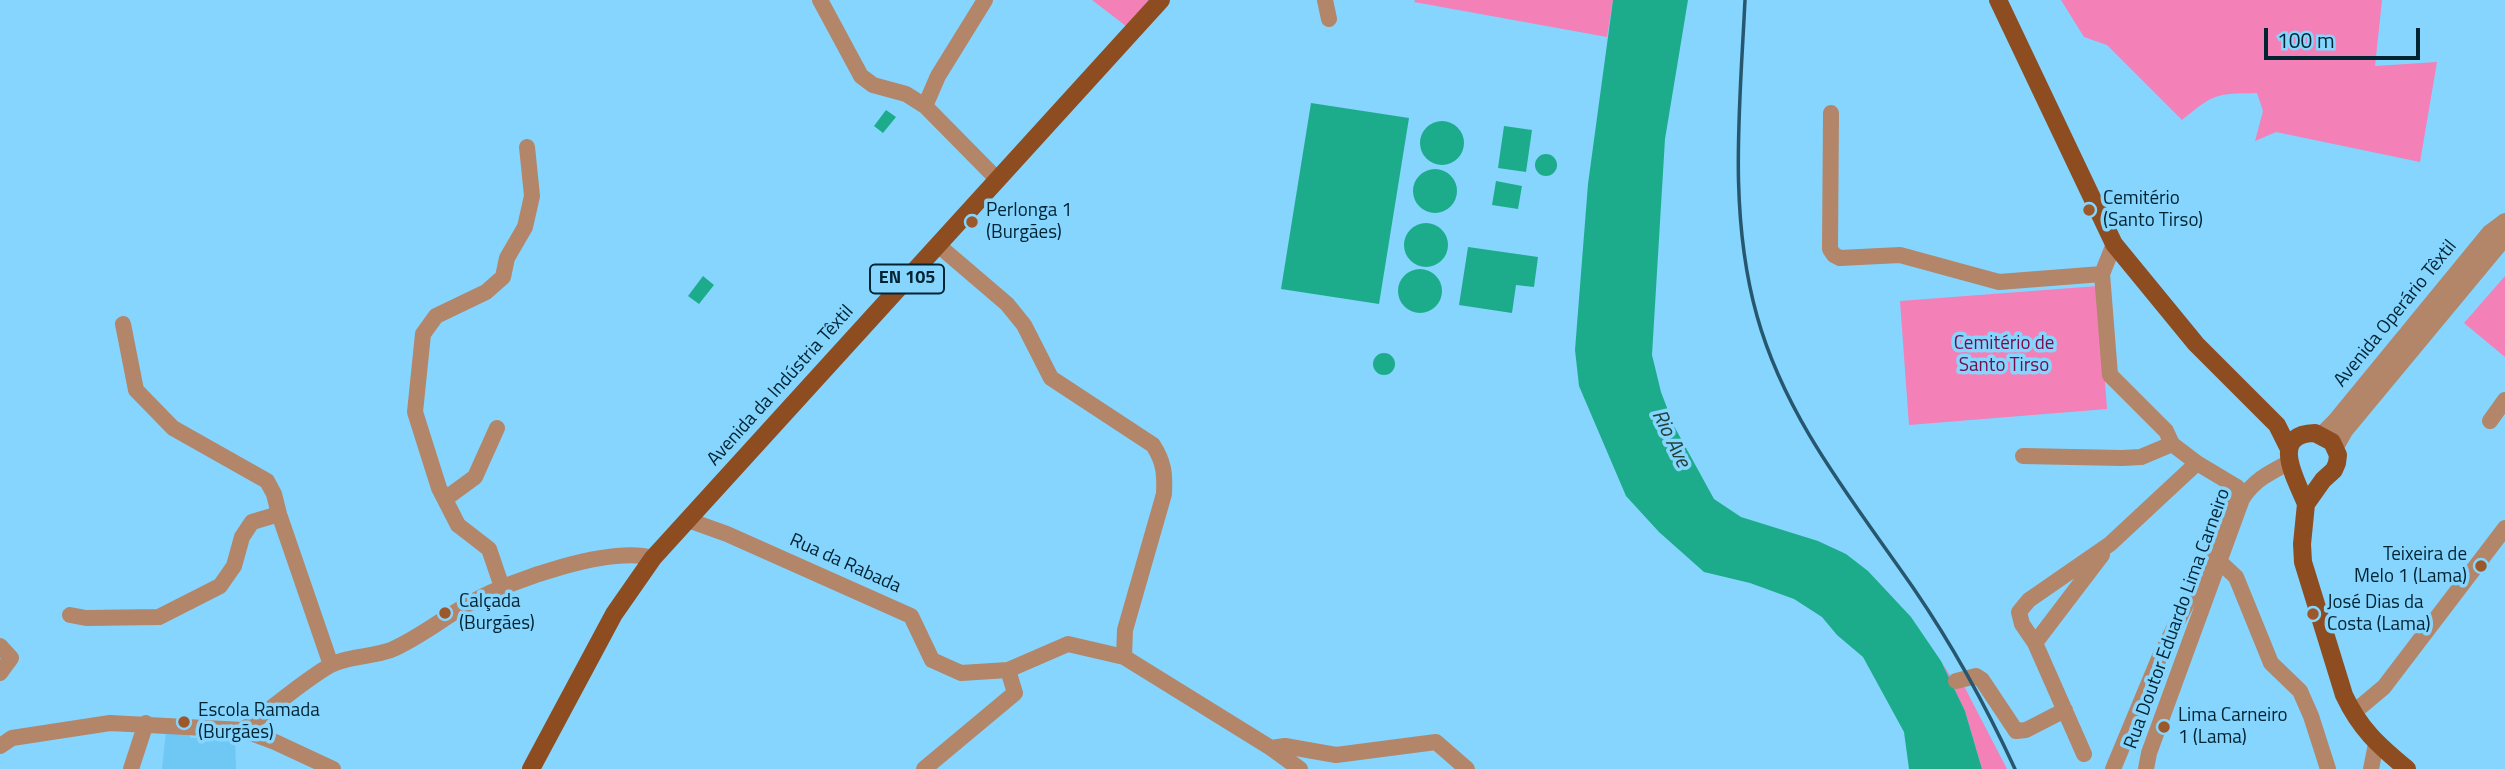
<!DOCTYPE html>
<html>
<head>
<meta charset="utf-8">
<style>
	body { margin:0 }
	#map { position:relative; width:2505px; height:769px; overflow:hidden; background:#85d5fe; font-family:"Titillium Web",sans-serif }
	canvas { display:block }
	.scale { position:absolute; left:2264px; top:28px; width:156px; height:32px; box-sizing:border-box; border:4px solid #012433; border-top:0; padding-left:9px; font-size:21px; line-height:24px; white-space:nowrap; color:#012433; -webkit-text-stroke:5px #85d5fe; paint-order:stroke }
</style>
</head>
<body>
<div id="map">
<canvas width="2505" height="769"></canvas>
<div class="scale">100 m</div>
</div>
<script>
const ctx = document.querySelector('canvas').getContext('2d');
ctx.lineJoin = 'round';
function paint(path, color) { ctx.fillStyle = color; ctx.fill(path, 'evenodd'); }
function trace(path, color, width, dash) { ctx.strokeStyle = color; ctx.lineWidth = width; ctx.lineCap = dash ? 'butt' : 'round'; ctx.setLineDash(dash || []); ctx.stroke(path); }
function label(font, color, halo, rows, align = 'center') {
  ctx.font = font + ' "Titillium Web",sans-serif'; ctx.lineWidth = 7; ctx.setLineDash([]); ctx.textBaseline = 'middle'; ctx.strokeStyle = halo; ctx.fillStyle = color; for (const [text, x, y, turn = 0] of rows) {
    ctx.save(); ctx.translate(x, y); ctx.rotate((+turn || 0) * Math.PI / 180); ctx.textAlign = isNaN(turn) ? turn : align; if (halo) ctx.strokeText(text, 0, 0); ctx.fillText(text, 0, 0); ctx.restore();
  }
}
paint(new Path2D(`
	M166 731H186L191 738H208L213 734 235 737 236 769H162Z`), '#6fc8f4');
paint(new Path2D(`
	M1092 0H1149L1126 26Z
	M1415 0H1613L1607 37 1414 2Z
	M2061 0H2382L2375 66 2437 62 2420 162 2276 132 2255 141 2263 111 2257 93C2215 94 2215 93 2182 120L2107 45 2084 37Z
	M2505 276V357L2464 323Z
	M2098 286 2107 409 1909 425 1900 301Z
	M1941 661 1951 677 1964 686 2007 769H1982L1965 711Z`), '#f380b6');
paint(new Path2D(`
	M1613 0H1688L1665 139 1652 355 1661 392 1674 426 1714 499 1741 517 1818 541 1846 554 1868 571 1911 617 1941 661 1965 711 1982 769H1909L1904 732 1863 657 1837 635 1822 617 1794 599 1750 583 1704 572 1659 532 1626 496 1579 386 1575 350 1588 184Z
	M1311 103 1409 118 1379 304 1281 289Z
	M886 110 896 117 883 133 874 126Z
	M1420 143a22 22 0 1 1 44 0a22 22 0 1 1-44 0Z
	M1504 126 1532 130 1526 172 1498 168Z
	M1535 165a11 11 0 1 1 22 0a11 11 0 1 1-22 0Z
	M1413 191a22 22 0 1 1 44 0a22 22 0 1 1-44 0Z
	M1496 181 1522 186 1518 209 1492 205Z
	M1404 245a22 22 0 1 1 44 0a22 22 0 1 1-44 0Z
	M1468 247 1538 257 1534 287 1516 285 1512 313 1459 305Z
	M1398 291a22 22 0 1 1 44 0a22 22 0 1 1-44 0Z
	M703 276 714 285 699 304 688 296Z
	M1373 364a11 11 0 1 1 22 0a11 11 0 1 1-22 0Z`), '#1dac8b');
trace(new Path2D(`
	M820 0 861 76 873 85 906 94 925 106 997 179
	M1325 0 1329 19
	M925 106 938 76 985 0
	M1831 113 1830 249 1834 255 1840 258 1900 255 1999 282 2102 274
	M938 245 1007 304 1024 325 1051 378 1153 445C1164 462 1165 474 1164 494L1125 630 1124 657
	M123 324 136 390 173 428 267 481 274 494 279 514 331 665
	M2490 421 2505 400
	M2322 434 2334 422 2489 233 2505 221
	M2336 447 2345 431 2505 238
	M2023 456 2122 458 2141 457 2172 444
	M445 499 475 477 497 428
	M688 520 727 534 911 616 932 660 961 673 1008 670 1068 644 1124 657 1271 748 1300 769
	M2220 562 2236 577 2271 663 2300 691 2311 716 2328 769
	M502 587 489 549 458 525 439 488 415 412 423 334 436 316 486 292 503 277 507 258 525 227 532 196 527 147
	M70 615 86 618 159 617 220 586 234 566 242 537 252 522 279 514
	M2035 643 2102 555
	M0 646 11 658 0 673
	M1956 681 1976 676 1982 680 2016 731 2026 730 2065 710
	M2353 713 2384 687 2505 528
	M243 730C271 709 299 684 329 666 346 656 372 657 391 650 421 637 445 616 474 601 514 579 610 546 653 558
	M0 746 12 738 110 723 243 730 275 742 333 769
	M1271 748 1285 746 1336 755 1436 742 1467 769
	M2084 754 2035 643 2022 624 2019 612 2029 600 2110 544 2197 463
	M131 769 146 723
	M924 769 1015 693 1008 670
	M2113 769 2160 656 2201 575 2237 487 2197 463 2172 444 2166 431 2110 375 2102 274 2114 244
	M2146 769 2149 753 2242 499C2254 480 2269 473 2288 463
	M2371 769 2376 744`), '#b38569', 16);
trace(new Path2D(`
	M1998 0 2114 244 2196 344 2277 425 2289 449
	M2306 504C2297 481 2268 434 2315 433L2332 442 2338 455 2337 463 2334 470 2323 480 2306 504 2302 544 2303 562 2344 695C2360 729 2378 745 2407 769
	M531 769 614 614 653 558 1161 0`), '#8e4d20', 18);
trace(new Path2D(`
	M1745 0C1740 105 1728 213 1757 316 1786 420 1854 502 1914 589 1953 646 1986 706 2015 769`), '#27576e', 3.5);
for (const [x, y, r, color] of [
	[2089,210,7,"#9c582a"],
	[972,222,7,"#9c582a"],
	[2481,566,7,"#9c582a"],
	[445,613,7,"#9c582a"],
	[2313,614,7,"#9c582a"],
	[184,722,7,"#9c582a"],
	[2164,727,7,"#9c582a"]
]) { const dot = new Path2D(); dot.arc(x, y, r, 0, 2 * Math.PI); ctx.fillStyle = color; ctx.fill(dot); trace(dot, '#85d5fe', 2.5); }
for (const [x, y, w] of [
	[907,279,74]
]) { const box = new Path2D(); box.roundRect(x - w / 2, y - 14.5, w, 29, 5); ctx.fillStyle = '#85d5fe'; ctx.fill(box); trace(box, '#012433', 2); }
label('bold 18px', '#012433', null, [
	["EN 105",907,279]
]);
label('19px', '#012433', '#85d5fe', [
	["Cemitério",2103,199],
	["(Santo Tirso)",2103,221],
	["Perlonga 1",986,211],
	["(Burgães)",986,233],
	["Teixeira de",2467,555,"right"],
	["Melo 1 (Lama)",2467,577,"right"],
	["Calçada",459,602],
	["(Burgães)",459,624],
	["José Dias da",2327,603],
	["Costa (Lama)",2327,625],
	["Escola Ramada",198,711],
	["(Burgães)",198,733],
	["Lima Carneiro",2178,716],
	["1 (Lama)",2178,738]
], 'left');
label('19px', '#012433', '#85d5fe', [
	["Avenida Operário Têxtil",2396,314,-51],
	["Avenida da Indústria Têxtil",781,386,-48],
	["Rua da Rabada",845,564,24],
	["Rua Doutor Eduardo Lima Carneiro",2178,619,-70]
]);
label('19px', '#770c4a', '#85d5fe', [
	["Cemitério de",2004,344],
	["Santo Tirso",2004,366]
]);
label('italic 21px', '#254038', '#85d5fe', [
	["Rio Ave",1670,439,64]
]);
</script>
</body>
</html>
